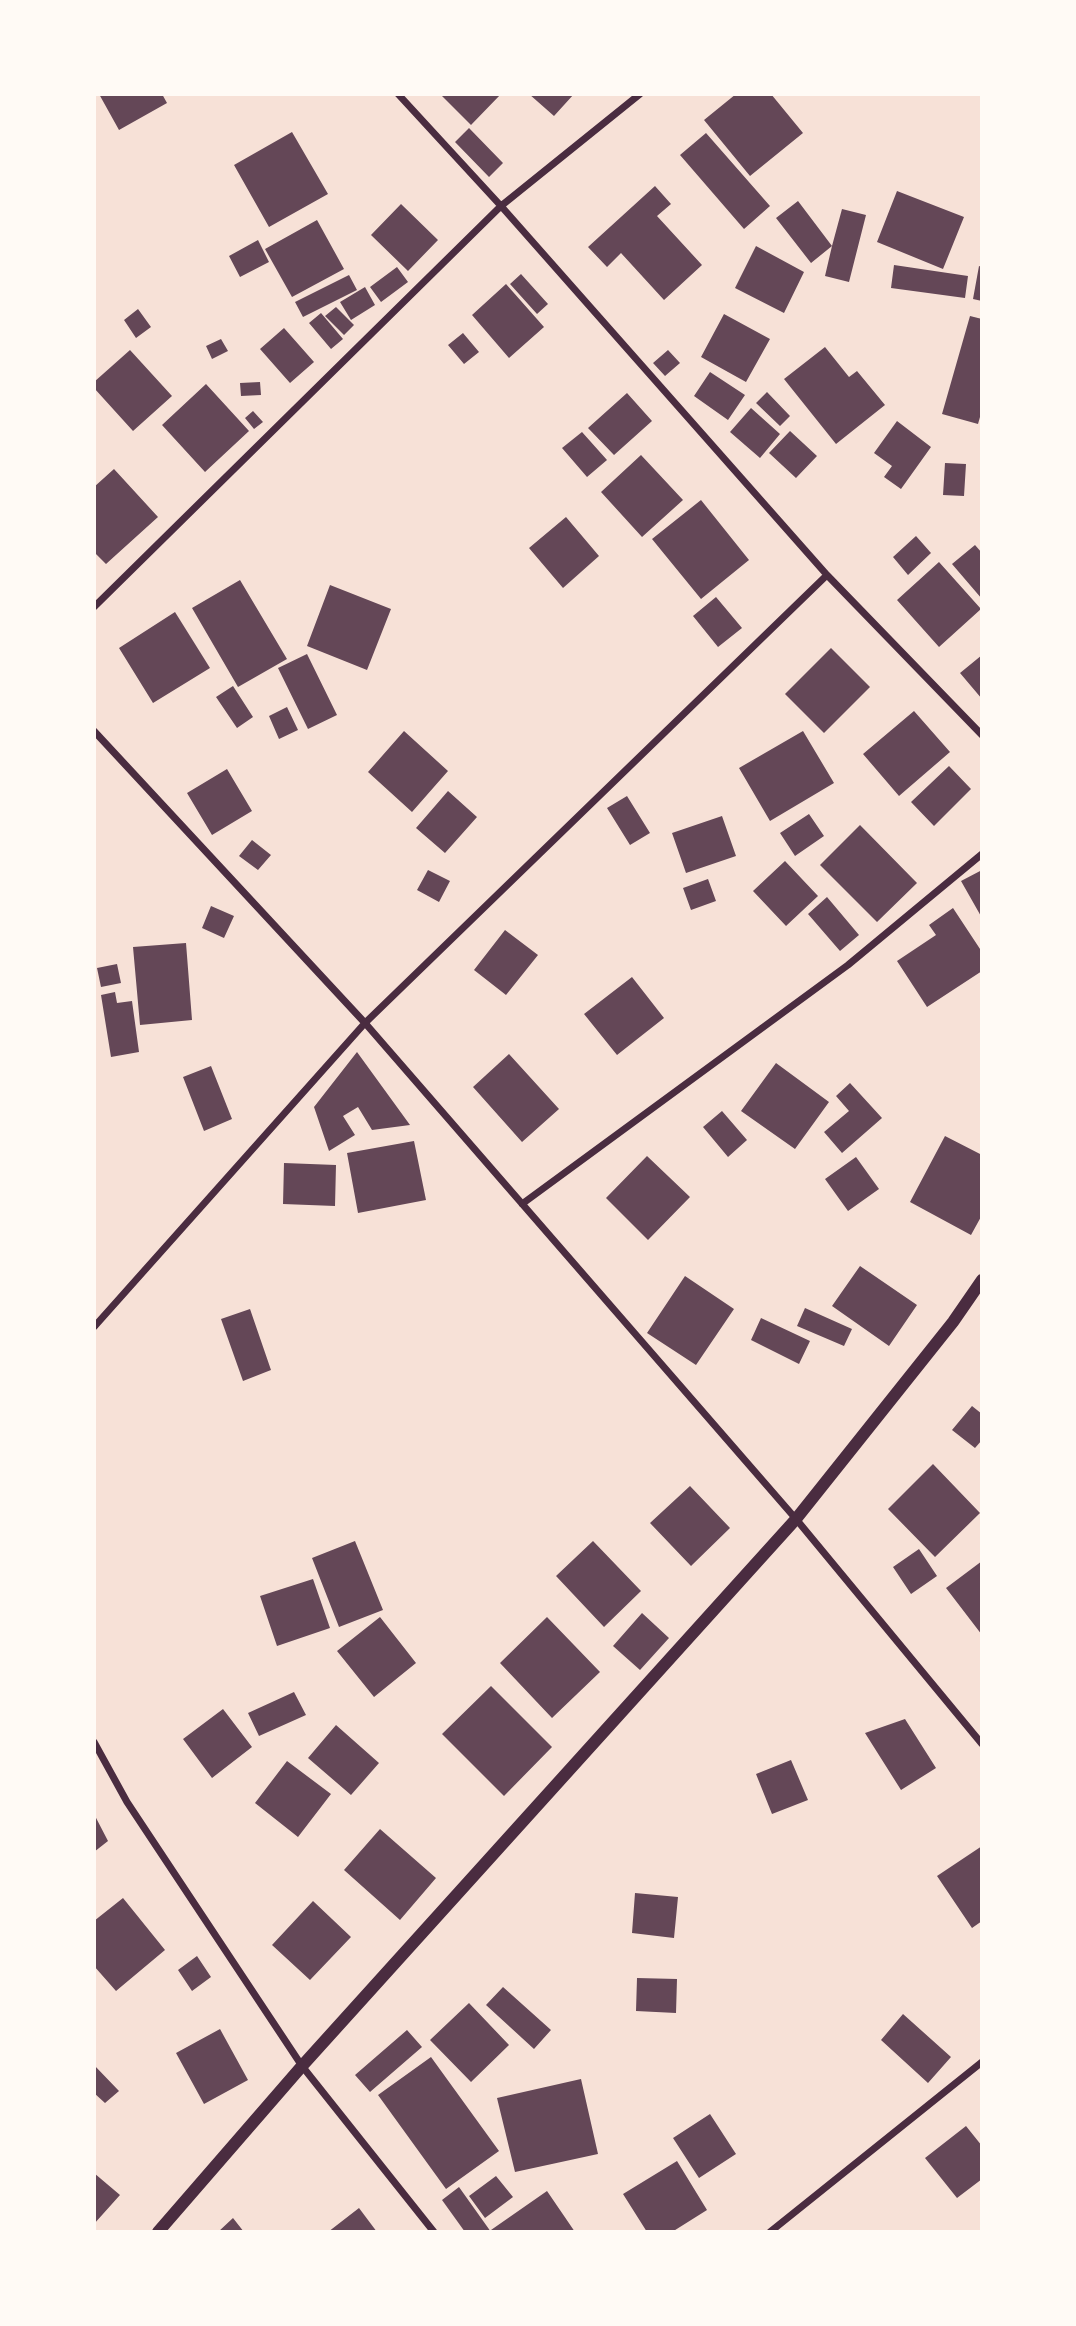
<!DOCTYPE html>
<html>
<head>
<meta charset="utf-8">
<style>
	body { margin:0 }
	#map { position:relative; width:1076px; height:2326px; overflow:hidden; background:#f7e1d7; font-family:Mulish,sans-serif }
	canvas { display:block }
	.frame { position:absolute; inset:0; border:96px solid #fffaf5; pointer-events:none }
</style>
</head>
<body>
<div id="map">
<canvas width="1076" height="2326"></canvas>
<div class="frame"></div>
</div>
<script>
const ctx = document.querySelector('canvas').getContext('2d');
ctx.lineJoin = 'round';
function paint(path, color) { ctx.fillStyle = color; ctx.fill(path, 'evenodd'); }
function trace(path, color, width, dash) { ctx.strokeStyle = color; ctx.lineWidth = width; ctx.lineCap = dash ? 'butt' : 'round'; ctx.setLineDash(dash || []); ctx.stroke(path); }
paint(new Path2D(`
	M99 94H162L167 103 119 130Z
	M440 94H501L471 125Z
	M529 94H574L554 116Z
	M736 94H771L803 133 750 176 704 120Z
	M469 128 503 163 489 177 455 142Z
	M292 132 328 194 269 227 234 165Z
	M706 133 770 206 744 229 680 155Z
	M655 186 671 204 657 216 702 265 664 300 621 253 607 267 588 247Z
	M897 191 964 217 943 269 877 242Z
	M798 201 832 246 842 209 866 215 849 282 825 276 832 246 811 263 776 218Z
	M401 204 438 240 408 271 371 235Z
	M317 220 344 269 292 297 265 249Z
	M258 240 269 262 240 277 229 256Z
	M756 246 804 272 784 313 735 288Z
	M894 265 968 276 965 298 891 288Z
	M979 266 982 267V301L973 299Z
	M397 267 408 282 381 302 370 287Z
	M521 274 548 304 537 314 510 284Z
	M349 275 357 290 303 317 295 302Z
	M506 284 544 327 509 358 472 315Z
	M365 287 375 305 351 320 340 302Z
	M336 307 354 325 344 335 325 316Z
	M138 309 151 327 136 338 124 320Z
	M321 313 343 339 331 349 309 323Z
	M724 314 770 339 746 382 701 357Z
	M970 316 982 319V410L978 424 942 414Z
	M284 328 314 362 290 383 260 349Z
	M463 333 479 352 464 364 448 345Z
	M221 339 228 351 212 359 206 346Z
	M825 347 849 377 857 371 885 405 836 444 784 379Z
	M130 350 172 396 133 431 94 388V382Z
	M668 350 680 363 665 376 653 363Z
	M710 372 745 395 728 420 694 396Z
	M260 382 261 395 241 396 240 383Z
	M206 384 249 431 205 472 162 425Z
	M767 392 790 416 780 426 756 403Z
	M627 393 652 421 614 455 588 428Z
	M751 408 780 434 760 458 730 432Z
	M253 411 263 422 254 429 245 418Z
	M897 421 931 447 901 489 884 477 892 466 874 453Z
	M790 431 817 456 796 478 769 453Z
	M582 432 607 460 587 477 562 448Z
	M641 455 683 500 642 537 601 492Z
	M945 463 966 464 964 496 943 495Z
	M114 469 158 517 106 564 94 552V487Z
	M701 500 749 560 701 599 652 539Z
	M566 517 599 556 563 588 529 548Z
	M916 536 931 553 908 575 893 557Z
	M975 545 982 553V599L952 564Z
	M939 562 981 609 939 647 897 600Z
	M240 580 287 659 238 687 192 608Z
	M330 585 391 609 367 670 307 646Z
	M716 597 742 628 718 647 693 616Z
	M175 612 210 668 153 703 119 648Z
	M831 648 870 687 824 733 785 694Z
	M307 654 337 715 308 729 278 668Z
	M982 655V699L960 673Z
	M233 686 253 717 237 728 216 697Z
	M287 707 298 730 279 739 269 716Z
	M914 711 950 752 899 796 863 754Z
	M404 731 448 771 412 812 368 772Z
	M803 731 834 783 770 821 739 768Z
	M949 766 971 789 934 826 911 802Z
	M227 769 252 811 212 835 187 793Z
	M448 791 477 817 445 853 416 828Z
	M627 796 650 833 630 845 607 808Z
	M809 814 824 836 795 856 780 833Z
	M722 816 736 856 686 873 672 833Z
	M860 825 917 883 877 922 820 865Z
	M252 840 271 855 258 870 239 856Z
	M785 861 818 896 786 926 753 891Z
	M428 870 450 881 439 902 417 890Z
	M982 870V918L961 881Z
	M708 879 716 901 691 910 683 888Z
	M827 897 859 935 840 951 808 914Z
	M211 906 234 916 224 938 202 928Z
	M953 908 982 952V971L927 1007 897 961 936 935 929 925Z
	M505 930 538 955 506 995 474 970Z
	M186 943 192 1020 140 1025 133 947Z
	M117 964 121 983 101 987 97 968Z
	M632 977 664 1018 617 1055 584 1014Z
	M115 992 117 1003 132 1001 139 1052 111 1057 101 995Z
	M357 1052 410 1125 372 1130 358 1107 343 1116 355 1135 329 1151 314 1107Z
	M509 1054 559 1109 522 1142 473 1087Z
	M776 1063 829 1102 795 1149 741 1111Z
	M211 1066 232 1119 204 1131 183 1077Z
	M850 1083 882 1118 842 1153 824 1132 849 1111 836 1096Z
	M722 1111 747 1140 728 1157 703 1127Z
	M945 1136 982 1155V1215L971 1235 910 1202Z
	M414 1141 426 1200 358 1213 347 1153Z
	M647 1156 690 1197 648 1240 606 1198Z
	M856 1157 879 1189 848 1211 825 1179Z
	M284 1163 336 1165 335 1206 283 1204Z
	M860 1266 917 1305 889 1346 832 1306Z
	M685 1276 734 1309 696 1365 647 1333Z
	M805 1308 852 1329 844 1346 797 1326Z
	M250 1309 271 1370 243 1381 221 1319Z
	M761 1318 810 1341 799 1364 751 1340Z
	M972 1406 982 1414V1440L975 1448 952 1430Z
	M933 1464 980 1513 935 1557 888 1509Z
	M690 1486 730 1528 691 1566 650 1523Z
	M355 1541 383 1610 339 1627 312 1558Z
	M593 1541 641 1591 604 1627 556 1576Z
	M919 1549 937 1576 911 1594 893 1567Z
	M982 1561V1635L946 1588Z
	M313 1579 330 1628 277 1646 260 1596Z
	M642 1613 669 1638 640 1670 613 1646Z
	M380 1617 416 1663 374 1697 337 1651Z
	M547 1617 600 1672 552 1718 500 1663Z
	M491 1686 552 1747 504 1796 442 1734Z
	M294 1692 306 1715 259 1736 248 1713Z
	M223 1709 252 1747 212 1778 183 1739Z
	M905 1719 936 1768 901 1790 865 1733Z
	M336 1725 379 1763 351 1795 308 1758Z
	M791 1760 808 1800 772 1814 756 1774Z
	M287 1761 331 1794 298 1837 255 1803Z
	M94 1814 108 1841 94 1852Z
	M380 1829 436 1878 400 1920 344 1870Z
	M982 1846V1921L972 1928 937 1876Z
	M635 1893 678 1897 674 1938 632 1933Z
	M123 1898 165 1950 116 1991 94 1966V1921Z
	M313 1901 351 1937 310 1980 272 1945Z
	M197 1956 211 1977 192 1991 178 1970Z
	M637 1978 677 1979 676 2013 636 2011Z
	M503 1987 551 2030 534 2049 486 2005Z
	M469 2003 509 2045 471 2082 430 2040Z
	M903 2014 951 2057 928 2083 881 2040Z
	M220 2029 248 2080 204 2104 176 2053Z
	M407 2030 422 2047 370 2092 355 2075Z
	M431 2057 499 2151 446 2189 378 2095Z
	M94 2065 119 2091 105 2103 94 2093Z
	M581 2079 598 2154 515 2172 497 2098Z
	M710 2114 736 2154 699 2178 673 2138Z
	M966 2126 982 2146V2179L957 2198 925 2158Z
	M677 2161 707 2210 672 2232H647L623 2194Z
	M94 2173 120 2195 94 2224Z
	M496 2176 513 2197 485 2218 469 2196Z
	M459 2187 491 2232H465L442 2200Z
	M547 2191 575 2232H493L491 2230Z
	M359 2208 377 2232H328Z
	M233 2218 244 2232H218Z`), '#644757');
trace(new Path2D(`
	M398 94 501 206 827 575 982 735
	M94 607 501 206 640 94
	M94 731 365 1023 796 1519 982 1744
	M522 1204 848 965 982 854
	M94 1327 365 1023 827 575
	M94 1742 127 1802 302 2066 434 2232
	M770 2232 982 2062`), '#4a2c40', 7);
trace(new Path2D(`
	M158 2232 302 2066 796 1519 953 1322 982 1280`), '#4a2c40', 12);
</script>
</body>
</html>
